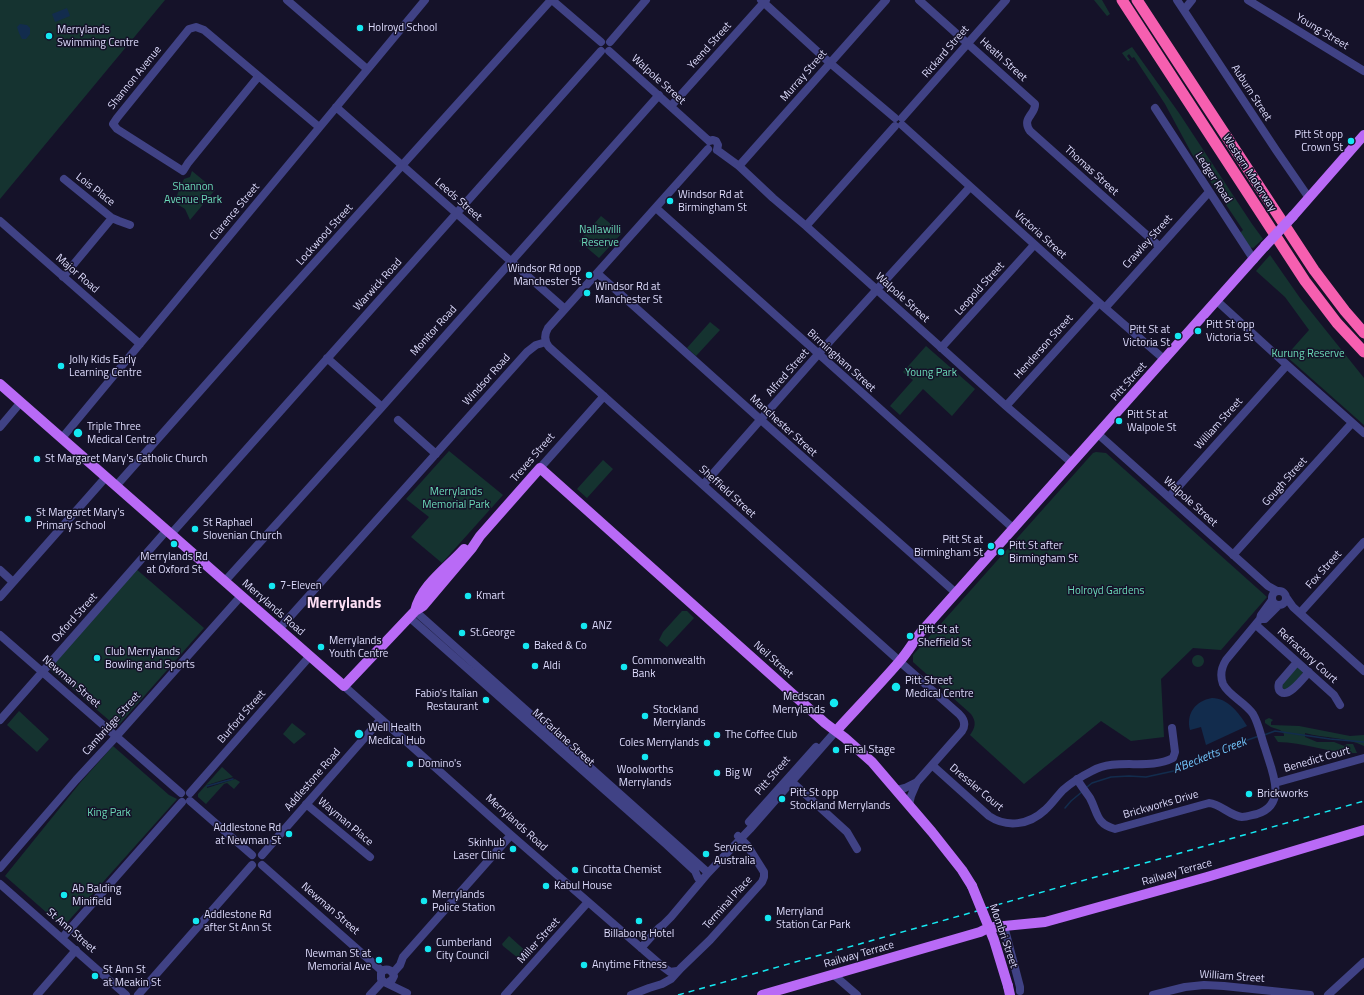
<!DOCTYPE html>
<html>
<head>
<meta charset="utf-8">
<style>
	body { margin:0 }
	canvas { display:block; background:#151229 }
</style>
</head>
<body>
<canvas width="1364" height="995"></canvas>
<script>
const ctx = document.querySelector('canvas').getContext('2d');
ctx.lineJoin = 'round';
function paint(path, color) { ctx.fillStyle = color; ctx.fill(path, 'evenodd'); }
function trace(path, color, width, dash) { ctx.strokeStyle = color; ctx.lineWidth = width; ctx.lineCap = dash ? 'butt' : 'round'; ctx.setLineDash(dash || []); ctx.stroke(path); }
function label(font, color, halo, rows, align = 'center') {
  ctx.font = font + ' "Titillium Web",sans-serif'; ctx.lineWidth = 3; ctx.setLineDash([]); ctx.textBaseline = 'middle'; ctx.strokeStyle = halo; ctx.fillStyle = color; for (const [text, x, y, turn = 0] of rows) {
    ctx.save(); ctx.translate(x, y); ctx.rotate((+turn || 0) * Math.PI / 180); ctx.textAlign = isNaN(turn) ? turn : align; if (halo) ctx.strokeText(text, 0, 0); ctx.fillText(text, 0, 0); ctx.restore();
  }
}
paint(new Path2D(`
	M0 0H165L0 199Z
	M1094 0H1102L1110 14 1107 16Z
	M1132 47 1179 113 1252 224 1263 239 1253 248 1249 247 1240 233 1243 230 1192 154 1165 104 1134 57 1132 58 1129 54 1127 56 1130 60 1128 61 1122 53Z
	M192 171 215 190 190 220 185 209 174 202 184 179 190 177Z
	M601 216 622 233 599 258 579 241Z
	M1270 255 1300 298 1364 378V425L1286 356 1309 330 1285 297 1256 271Z
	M710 322 720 330 696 356 687 348Z
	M926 346 975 389 952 416 923 389 900 415 890 406 913 380 903 372Z
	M449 451 503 495 442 563 411 537 429 517 406 499Z
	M1096 452 1106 453 1267 597 1221 650 1193 648 1161 679 1164 737 1131 741 1101 721 1024 784 970 735C975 728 977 722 971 714L913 662V655L1093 453Z
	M603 460 613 469 587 498 577 489Z
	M135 568 204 628 117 727 49 669Z
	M682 611H687L694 618 667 647 659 640 663 632Z
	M1192 661a6 6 0 1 1 12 0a6 6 0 1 1-12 0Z
	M1298 667 1303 672 1302 674 1288 691H1285L1281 685 1295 669Z
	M19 711 49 739 37 752 7 725Z
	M1269 718 1273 720 1271 722V725L1299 726 1350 736 1364 735V746C1346 737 1324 738 1305 733V737L1317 742H1334L1344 746 1347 744H1353L1357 753C1331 754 1304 742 1278 742L1274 736H1284V734L1280 730 1271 727 1265 723V720Z
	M292 723 306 734 294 744 283 734Z
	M113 746 169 795 177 799 63 927 5 876 80 783Z
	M222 767 233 777 207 785V788L235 779 240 782 234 789 227 783 224 784 206 804 198 797V794Z
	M509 936 529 954 523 962 503 946 502 944Z`), '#153330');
paint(new Path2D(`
	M67 8 70 16 55 22 52 14Z
	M20 24 27 25 30 28V34L26 39H22L19 33 17 27Z
	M1212 698C1228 698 1239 713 1247 726L1206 745 1201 727 1190 730C1186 714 1195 701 1212 698Z`), '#122c4d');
trace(new Path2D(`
	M1264 735 1275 731 1330 739 1364 742
	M207 786 233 779
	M1087 787 1092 783 1111 777 1129 776 1146 777 1183 769 1219 750 1259 736
	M1065 808 1071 801 1083 791`), '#122c4d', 1.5);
trace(new Path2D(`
	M287 0 367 69
	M552 0 601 42
	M761 0 830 63 895 118
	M919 0 1035 104C1036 114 1021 118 1030 131L1159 246
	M1177 0 1276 150 1309 198
	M1248 0 1364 71
	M1184 10 1192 0
	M610 42 646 0
	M609 51 709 141
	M258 77 188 163 183 171 117 129 113 124 117 118 189 29 196 27 204 30 319 127
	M671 106 766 0
	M336 107 565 309
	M1155 108 1254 260
	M902 118 1006 0
	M902 125 1105 308 1165 360
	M709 141 713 140 716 141 718 145 717 150
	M708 149 548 328C544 335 544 341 549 347L895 657
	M717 150 739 166 773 198 806 226 1006 406 1072 463
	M739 166 886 0
	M64 179 112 218 119 221 130 225
	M656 208 1014 529
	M0 221 140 344
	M806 226 895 126
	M597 273 761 420 956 593
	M63 277 112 218
	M1217 301 1287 365 1364 433
	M1105 308 1209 192
	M941 348 1034 245
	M327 358 382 407
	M1006 406 1099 303
	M398 420 436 454
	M0 427 21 402
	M1098 434 1268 586 1277 591
	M62 438 425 0
	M540 468 604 396
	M703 485 821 351 970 187
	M116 486 270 312 551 0
	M1169 497 1287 365
	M171 534 601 51
	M1233 555 1352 423
	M0 570 13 582
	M225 581 382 407 659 95
	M1272 598a7 7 0 1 1 14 0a7 7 0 1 1-14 0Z
	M0 597 106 477
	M1286 597 1293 607 1364 671
	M415 611 705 870
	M1300 613 1364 542
	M409 617 667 845 695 871 698 878
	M1260 619H1265L1278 606
	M1256 625 1334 695 1340 705
	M279 629 527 352 536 345 546 342
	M0 635 181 793
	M899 661 959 714C964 719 966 725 962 731L917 782 911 796 909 805
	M1297 662 1279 683C1278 687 1278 690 1281 692 1289 698 1304 677 1309 672
	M344 686 511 835 662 966 670 972 677 971
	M0 720 167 530
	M932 765 989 816C1007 828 1029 825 1045 810 1052 804 1057 796 1063 790 1072 782 1082 776 1092 771 1117 757 1148 771 1173 758L1175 752 1172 728
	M1077 779C1081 786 1086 792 1090 798 1098 813 1096 824 1115 829L1209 803C1221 804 1230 816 1242 817 1247 817 1252 815 1257 814 1289 804 1271 769 1265 748 1261 737 1259 724 1253 714 1245 702 1229 696 1223 684 1220 676 1221 668 1226 660L1260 619 1261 615 1272 600
	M792 782 847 832 857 849
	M1275 783 1364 758
	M897 790 905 788 917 782
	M190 793 310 656
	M190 801 252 855
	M306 804 370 857
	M749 822 816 747
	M262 855 381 719
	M262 865 382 971
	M0 868 76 780 113 740 241 596
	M0 884 126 995
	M1004 926 1020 987V991
	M62 938 182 802
	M641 948 659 928 663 925 671 917 708 873 750 829 836 731
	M393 973 400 965 403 957 511 835
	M834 975 857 995
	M387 983 392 980 394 976C392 969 385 967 381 973V979L384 982 407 993
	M37 995 76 950
	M138 995 252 865
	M370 995 383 981
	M505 995 588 902
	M631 995 649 988 662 984 671 979 681 968 710 940 762 882 764 877V872L747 845 738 836
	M1153 995 1185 987 1204 985 1224 986 1310 995
	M1328 995 1364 962`), '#404285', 8);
trace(new Path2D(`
	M1293 216 1364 135
	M0 384 344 686 415 611 423 606 472 548 480 536 540 468 825 723 845 738 872 762 932 832 962 870 972 886
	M415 611C421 585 447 568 464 549
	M836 731C857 708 879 685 899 662 908 652 913 642 921 632L1265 246
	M994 927 1045 922 1207 877 1364 830
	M1008 986 1010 995
	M762 995 980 932 984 930`), '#b96af6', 10);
trace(new Path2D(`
	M1122 0 1305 281 1337 323 1364 352
	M1137 0 1314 270 1345 311 1364 333`), '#f65fb0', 11);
trace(new Path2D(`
	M986 908 1364 801
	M678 995 977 911`), '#14e8f1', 1.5, [6, 5]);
trace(new Path2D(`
	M1265 246 1293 216
	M972 886 994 940 1008 986`), '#b96af6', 10);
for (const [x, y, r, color] of [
	[360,28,4,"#14e8f1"],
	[49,36,4,"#14e8f1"],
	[1351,141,4,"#14e8f1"],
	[670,201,4,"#14e8f1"],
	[589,275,4,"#14e8f1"],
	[587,293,4,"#14e8f1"],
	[1198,331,4,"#14e8f1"],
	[1178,336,4,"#14e8f1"],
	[61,366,4,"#14e8f1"],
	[1119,421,4,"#14e8f1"],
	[78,433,5,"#14e8f1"],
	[37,459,4,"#14e8f1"],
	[28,519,4,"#14e8f1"],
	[195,529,4,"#14e8f1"],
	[174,544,4,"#14e8f1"],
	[991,546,4,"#14e8f1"],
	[1001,552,4,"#14e8f1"],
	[272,586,4,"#14e8f1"],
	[468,596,4,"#14e8f1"],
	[584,626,4,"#14e8f1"],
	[462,633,4,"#14e8f1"],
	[910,636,4,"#14e8f1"],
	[526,646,4,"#14e8f1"],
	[321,647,4,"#14e8f1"],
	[97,658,4,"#14e8f1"],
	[535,666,4,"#14e8f1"],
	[624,667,4,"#14e8f1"],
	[896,687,5,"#14e8f1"],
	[486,700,4,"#14e8f1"],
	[834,703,5,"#14e8f1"],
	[645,716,4,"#14e8f1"],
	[359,734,5,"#14e8f1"],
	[717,735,4,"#14e8f1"],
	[707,743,4,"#14e8f1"],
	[836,750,4,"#14e8f1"],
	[645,757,4,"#14e8f1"],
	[410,764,4,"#14e8f1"],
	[717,773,4,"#14e8f1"],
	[1249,794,4,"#14e8f1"],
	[782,799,4,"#14e8f1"],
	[289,834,4,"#14e8f1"],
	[513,849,4,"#14e8f1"],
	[706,854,4,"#14e8f1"],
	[575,870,4,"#14e8f1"],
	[546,886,4,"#14e8f1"],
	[64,895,4,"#14e8f1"],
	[424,901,4,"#14e8f1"],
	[768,918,4,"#14e8f1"],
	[196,921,4,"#14e8f1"],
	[639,921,4,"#14e8f1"],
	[428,949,4,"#14e8f1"],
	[379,960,4,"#14e8f1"],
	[584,965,4,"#14e8f1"],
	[95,976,4,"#14e8f1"]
]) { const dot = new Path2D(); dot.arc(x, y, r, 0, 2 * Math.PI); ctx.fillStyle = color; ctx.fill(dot); trace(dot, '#151229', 1.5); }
label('11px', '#dedcfd', '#151229', [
	["Holroyd School",368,28],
	["Merrylands",57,30],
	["Swimming Centre",57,43],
	["Pitt St opp",1343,135,"right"],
	["Crown St",1343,148,"right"],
	["Windsor Rd at",678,195],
	["Birmingham St",678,208],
	["Windsor Rd opp",581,269,"right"],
	["Manchester St",581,282,"right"],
	["Windsor Rd at",595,287],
	["Manchester St",595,300],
	["Pitt St opp",1206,325],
	["Victoria St",1206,338],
	["Pitt St at",1170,330,"right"],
	["Victoria St",1170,343,"right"],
	["Jolly Kids Early",69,360],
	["Learning Centre",69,373],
	["Pitt St at",1127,415],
	["Walpole St",1127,428],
	["Triple Three",87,427],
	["Medical Centre",87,440],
	["St Margaret Mary's Catholic Church",45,459],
	["St Margaret Mary's",36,513],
	["Primary School",36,526],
	["St Raphael",203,523],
	["Slovenian Church",203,536],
	["Pitt St at",983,540,"right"],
	["Birmingham St",983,553,"right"],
	["Pitt St after",1009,546],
	["Birmingham St",1009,559],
	["Merrylands Rd",174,557,"center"],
	["at Oxford St",174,570,"center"],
	["7-Eleven",280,586],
	["Kmart",476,596],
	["ANZ",592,626],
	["Pitt St at",918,630],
	["Sheffield St",918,643],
	["St.George",470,633],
	["Merrylands",329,641],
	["Youth Centre",329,654],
	["Baked & Co",534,646],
	["Club Merrylands",105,652],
	["Bowling and Sports",105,665],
	["Commonwealth",632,661],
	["Bank",632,674],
	["Aldi",543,666],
	["Pitt Street",905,681],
	["Medical Centre",905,694],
	["Fabio's Italian",478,694,"right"],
	["Restaurant",478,707,"right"],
	["Medscan",825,697,"right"],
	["Merrylands",825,710,"right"],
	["Stockland",653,710],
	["Merrylands",653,723],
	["Well Health",368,728],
	["Medical Hub",368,741],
	["The Coffee Club",725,735],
	["Coles Merrylands",699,743,"right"],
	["Final Stage",844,750],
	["Domino's",418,764],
	["Woolworths",645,770,"center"],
	["Merrylands",645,783,"center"],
	["Big W",725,773],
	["Pitt St opp",790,793],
	["Stockland Merrylands",790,806],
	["Brickworks",1257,794],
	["Addlestone Rd",281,828,"right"],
	["at Newman St",281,841,"right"],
	["Skinhub",505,843,"right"],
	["Laser Clinic",505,856,"right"],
	["Services",714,848],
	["Australia",714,861],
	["Cincotta Chemist",583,870],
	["Kabul House",554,886],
	["Ab Balding",72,889],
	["Minifield",72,902],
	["Merrylands",432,895],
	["Police Station",432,908],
	["Merryland",776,912],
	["Station Car Park",776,925],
	["Addlestone Rd",204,915],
	["after St Ann St",204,928],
	["Billabong Hotel",639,934,"center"],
	["Cumberland",436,943],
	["City Council",436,956],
	["Newman St at",371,954,"right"],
	["Memorial Ave",371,967,"right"],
	["Anytime Fitness",592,965],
	["St Ann St",103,970],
	["at Meakin St",103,983]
], 'left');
label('11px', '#dedcfd', '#151229', [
	["Young Street",1322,32,31],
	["Yeend Street",710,46,-48],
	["Rickard Street",946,52,-49],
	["Heath Street",1003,60,42],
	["Murray Street",804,76,-49],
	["Shannon Avenue",135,78,-51],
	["Walpole Street",658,80,42],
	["Auburn Street",1251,93,57],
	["Thomas Street",1091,171,42],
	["Western Motorway",1249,173,57],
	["Ledger Road",1213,178,57],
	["Lois Place",95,190,38],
	["Leeds Street",458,200,41],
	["Clarence Street",235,212,-50],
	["Lockwood Street",325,235,-48],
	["Victoria Street",1040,235,42],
	["Crawley Street",1148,242,-48],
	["Major Road",77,274,41],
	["Warwick Road",378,285,-48],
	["Leopold Street",980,289,-48],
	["Walpole Street",902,298,42],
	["Monitor Road",434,331,-48],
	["Henderson Street",1044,347,-48],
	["Birmingham Street",841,361,42],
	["Alfred Street",788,373,-49],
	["Windsor Road",487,380,-48],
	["Pitt Street",1129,382,-48],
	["William Street",1219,424,-48],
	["Manchester Street",783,426,42],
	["Treves Street",533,458,-49],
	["Gough Street",1285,482,-48],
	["Sheffield Street",727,492,42],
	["Walpole Street",1190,502,42],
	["Fox Street",1324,570,-48],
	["Merrylands Road",273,608,41],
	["Oxford Street",75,618,-48],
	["Refractory Court",1307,656,42],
	["Neil Street",773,660,42],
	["Newman Street",71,682,41],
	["Burford Street",242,717,-49],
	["Cambridge Street",112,724,-48],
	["McFarlane Street",563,738,42],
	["Benedict Court",1317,760,-16],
	["Pitt Street",773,776,-49],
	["Addlestone Road",313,780,-49],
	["Dressler Court",976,788,40],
	["Brickworks Drive",1161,805,-16],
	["Wayman Place",345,822,40],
	["Merrylands Road",516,823,42],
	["Railway Terrace",1177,873,-16],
	["Terminal Place",728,903,-48],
	["Newman Street",330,909,41],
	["St Ann Street",71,931,41],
	["Mombri Street",1003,936,71],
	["Miller Street",539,941,-48],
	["Railway Terrace",859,955,-16],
	["William Street",1232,977,4]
]);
label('11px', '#6bdab8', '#151229', [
	["Shannon",193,187],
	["Avenue Park",193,200],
	["Nallawilli",600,230],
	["Reserve",600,243],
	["Kurung Reserve",1308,354],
	["Young Park",931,373],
	["Merrylands",456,492],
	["Memorial Park",456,505],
	["Holroyd Gardens",1106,591],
	["King Park",109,813]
]);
label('italic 12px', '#70c1f7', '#151229', [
	["A'Becketts Creek",1210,756,-22]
]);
label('bold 15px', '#fddef4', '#151229', [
	["Merrylands",344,604]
]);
</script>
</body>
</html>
